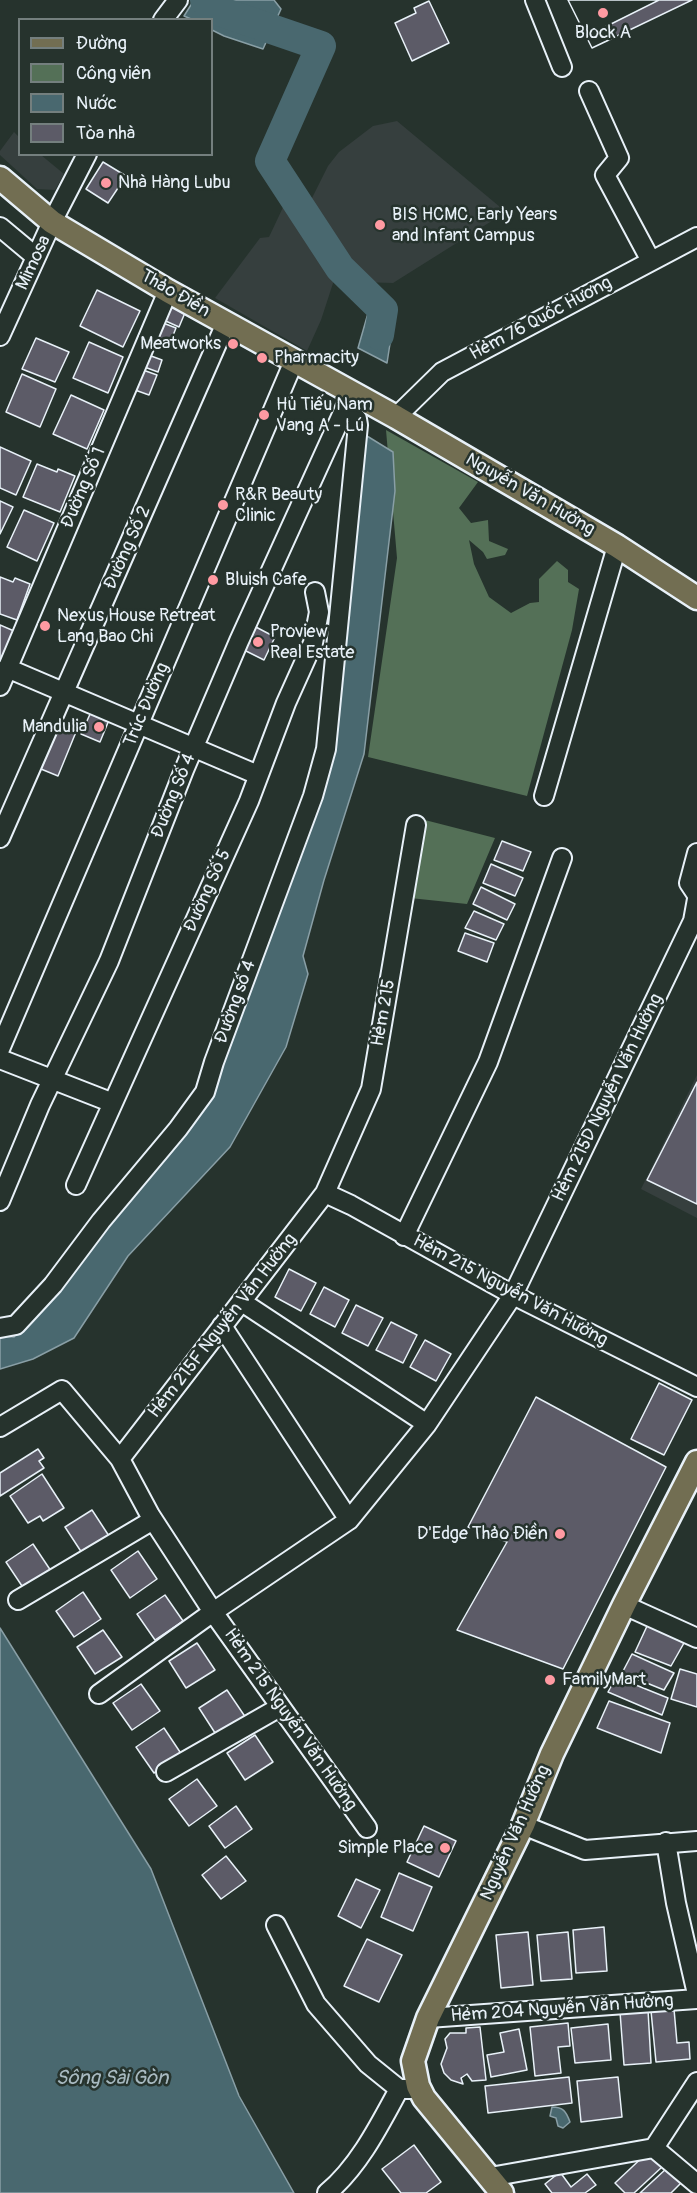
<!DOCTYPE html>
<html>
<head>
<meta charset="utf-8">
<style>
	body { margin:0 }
	#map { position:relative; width:697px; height:2193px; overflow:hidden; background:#26332d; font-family:Pangolin,sans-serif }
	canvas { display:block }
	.legend { position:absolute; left:18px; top:18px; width:195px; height:138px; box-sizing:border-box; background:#26332d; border:2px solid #747f7e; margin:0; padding:8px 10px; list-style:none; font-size:18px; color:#e8f1f8 }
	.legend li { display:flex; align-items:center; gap:12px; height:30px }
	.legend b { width:30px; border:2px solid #747f7e }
</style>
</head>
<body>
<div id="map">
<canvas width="697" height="2193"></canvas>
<ul class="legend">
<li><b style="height:8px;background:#726e52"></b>Đường</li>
<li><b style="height:16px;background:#547057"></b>Công viên</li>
<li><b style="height:16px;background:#49686f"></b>Nước</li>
<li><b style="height:16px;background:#5c5b67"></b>Tòa nhà</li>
</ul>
</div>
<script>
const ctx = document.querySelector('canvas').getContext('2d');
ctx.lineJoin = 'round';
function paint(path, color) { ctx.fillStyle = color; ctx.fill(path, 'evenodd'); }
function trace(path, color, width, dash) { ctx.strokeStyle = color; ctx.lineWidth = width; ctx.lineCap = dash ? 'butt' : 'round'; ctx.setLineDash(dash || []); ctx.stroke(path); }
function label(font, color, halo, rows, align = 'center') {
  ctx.font = font + ' Pangolin,sans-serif'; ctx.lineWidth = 5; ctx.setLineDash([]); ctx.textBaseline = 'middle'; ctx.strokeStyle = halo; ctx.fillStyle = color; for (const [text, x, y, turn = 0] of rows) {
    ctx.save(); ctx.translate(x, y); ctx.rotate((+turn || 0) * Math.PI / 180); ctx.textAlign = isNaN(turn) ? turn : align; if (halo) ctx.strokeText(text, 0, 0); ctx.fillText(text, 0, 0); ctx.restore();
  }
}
paint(new Path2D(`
	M397 121 506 212 393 283 360 282 338 268 321 320 307 351 215 298 260 238 269 237 286 201 311 200 328 166 339 152 373 126Z
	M14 132 19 137 20 154 41 155 64 174 55 190 37 189 0 155V151Z
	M697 1075V1218L641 1189Z`), '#363f3e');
paint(new Path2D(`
	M386 430 478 482 459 508 471 523 488 520 489 541 508 549 505 555 487 559 483 552 469 540 474 564 489 597 511 613 530 603 539 602V579L557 561 568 570V582L579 589 572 630 527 796 368 757 397 558Z
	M421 819 495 838 467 904 410 898Z`), '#547057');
const water = new Path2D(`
	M194 0H274L281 9 263 49 224 36 212 30V20L191 19 184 16Z
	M375 289 396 305 387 363 358 348Z
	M367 436 393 452 395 491 364 754 324 880 303 956 308 974 286 1047 230 1147 128 1256 74 1338 33 1359 0 1369V1336L14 1337 215 1093 237 1019 320 798 363 439Z
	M0 1628 151 1869 239 2096 294 2193H0Z
	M552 2107C563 2107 566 2111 570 2122L563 2128 558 2126 556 2118 550 2116Z`);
paint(water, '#49686f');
trace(water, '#899fa6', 1.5);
trace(new Path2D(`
	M205 0 216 10 321 46 270 161 340 268 383 310 379 335`), '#49686f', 30);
const building = new Path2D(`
	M568 0H659L605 27 611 39 592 48Z
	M568 0H692L592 48Z
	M429 1 449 43 412 61 395 23 416 13 414 8Z
	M103 162 126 176 108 203 86 189Z
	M97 290 140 311 123 347 80 326Z
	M167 299 187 308 179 327 159 318Z
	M158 321 176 328 168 348 150 340Z
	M36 338 69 352 55 382 22 369Z
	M89 342 123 357 108 393 73 378Z
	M143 353 162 360 158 372 139 365Z
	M143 370 157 375 149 395 135 390Z
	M22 374 56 389 40 427 6 412Z
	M71 395 104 410 87 449 53 434Z
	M0 447 31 461 16 495 0 488Z
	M37 464 57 472 58 469 75 476 60 512 23 497Z
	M0 501 13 507 0 534Z
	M24 510 54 523 37 561 7 547Z
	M0 577 13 582 15 578 30 584 17 620 0 614Z
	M0 625 14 631 0 662Z
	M252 625 275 637 264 660 240 648Z
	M91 712 109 720 100 742 81 734Z
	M60 725 76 732 58 776 41 769Z
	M502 841 531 852 523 871 494 860Z
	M491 864 523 878 515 896 483 883Z
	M481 887 515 904 507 920 473 904Z
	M474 911 504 924 496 940 465 928Z
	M465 933 494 943 487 962 458 951Z
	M697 1082V1204L647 1180Z
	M289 1269 316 1283 301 1311 275 1297Z
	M324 1287 349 1300 335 1327 310 1314Z
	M356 1305 383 1318 368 1346 342 1333Z
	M391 1322 417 1335 403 1363 376 1350Z
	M425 1340 451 1354 436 1381 410 1367Z
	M659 1383 692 1400 664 1455 631 1439Z
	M536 1397 666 1467 563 1669 457 1630 507 1542 468 1527Z
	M38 1449 44 1458 39 1461 44 1468 0 1496V1473Z
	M42 1474 64 1508 43 1521 40 1516 28 1523 10 1496Z
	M92 1510 109 1536 82 1553 65 1527Z
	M33 1544 51 1571 24 1589 6 1562Z
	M138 1551 157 1579 130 1598 111 1570Z
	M83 1592 101 1619 74 1637 56 1611Z
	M165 1595 183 1621 155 1640 137 1614Z
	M648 1624 684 1643 671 1666 635 1652Z
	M103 1630 122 1657 95 1674 77 1647Z
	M197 1643 215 1670 186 1688 169 1661Z
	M632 1654 674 1673 664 1690 622 1673Z
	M680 1669 697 1674V1707L671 1699Z
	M616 1677 668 1698 662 1715 608 1692Z
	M141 1684 160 1711 132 1730 113 1703Z
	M227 1690 246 1718 217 1736 199 1708Z
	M609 1701 670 1723 661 1753 597 1728Z
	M164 1728 182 1755 154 1773 136 1747Z
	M255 1735 273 1762 245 1780 227 1753Z
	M197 1779 217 1806 189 1826 169 1799Z
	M236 1806 252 1829 225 1848 209 1826Z
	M424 1826 456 1841 439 1877 407 1862Z
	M226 1856 246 1881 221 1899 202 1875Z
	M399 1873 432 1887 413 1931 381 1917Z
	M356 1879 380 1890 361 1928 338 1916Z
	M604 1927 607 1971 576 1973 573 1930Z
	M528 1932 533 1985 501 1988 496 1935Z
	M568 1932 572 1979 541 1981 537 1935Z
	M367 1939 402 1955 379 2002 344 1986Z
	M674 2009 677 2043 689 2042 690 2059 656 2062 651 2011Z
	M648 2010 651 2063 624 2065 620 2012Z
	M568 2023 570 2046 558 2047 561 2073 535 2076 530 2027Z
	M608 2024 611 2060 575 2063 571 2028Z
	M480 2027 486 2080 472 2081 467 2074 461 2078 463 2084 451 2080 444 2073 441 2064 447 2048 445 2039 450 2033H466V2028Z
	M519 2029 527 2070 491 2077 487 2055 504 2052 500 2033Z
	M569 2077 572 2103 488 2113 485 2086Z
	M618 2077 622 2117 581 2122 577 2081Z
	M414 2145 441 2182 426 2193H401L382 2169Z
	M648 2152 662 2167 634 2193H625L615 2183Z
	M667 2168 681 2183 671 2193H640Z
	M560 2172 571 2187 587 2174 596 2185 585 2193H552L545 2184Z`);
paint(building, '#5c5b67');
trace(building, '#e8f1f8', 1.5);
const minor = new Path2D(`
	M535 0 562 67
	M163 20 178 0
	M589 91 619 158 605 175 651 261
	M0 227 36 257
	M0 336 52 222 87 154
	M396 417 442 372 697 237
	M7 668 258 775
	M0 686 168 291
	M544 796 617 546
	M0 838 226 323
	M697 853 689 883 697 895
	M0 1049 294 361
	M0 1059 113 1103
	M76 1185 249 801 286 703 313 643 319 612 315 592
	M325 1193 351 1205 513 1295 697 1387
	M0 1201 40 1105 109 961 184 770 239 641 350 397
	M404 1236 488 1062 562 858
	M242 1302 427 1424
	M222 1326 349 1520
	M0 1328 16 1325 53 1285 101 1221 178 1129 205 1092 214 1062 313 796 326 749 358 425 357 419 345 408
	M0 1427 62 1390 120 1459 150 1515 213 1612 367 1828
	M120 1459 325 1193 371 1089 416 825
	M18 1600 153 1520
	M624 1605 697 1638
	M99 1694 213 1612 349 1520 427 1424 513 1295 693 921 697 899
	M166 1772 280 1707
	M523 1825 585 1850 697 1841
	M666 1842 676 1903 697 1994
	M276 1925 316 2004 368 2064 399 2089
	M428 2018 697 1999
	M654 2148 697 2184
	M490 2177 654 2148 697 2082
	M327 2193C359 2166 379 2126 399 2089H411`);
const major = new Path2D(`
	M0 178 52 222 168 291 396 417 617 546 697 598
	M502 2193 424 2098 418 2086 413 2061 428 2018 523 1825 552 1754 624 1605 697 1462`);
trace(minor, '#e8f1f8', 22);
trace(major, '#e8f1f8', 27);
trace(minor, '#26332d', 18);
trace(major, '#726e52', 22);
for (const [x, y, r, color] of [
	[603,13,6,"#ff9aa2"],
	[106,183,6,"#ff9aa2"],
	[380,225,6,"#ff9aa2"],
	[233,344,6,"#ff9aa2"],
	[262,358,6,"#ff9aa2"],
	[264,415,6,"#ff9aa2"],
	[223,505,6,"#ff9aa2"],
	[213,580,6,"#ff9aa2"],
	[45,626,6,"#ff9aa2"],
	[258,642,6,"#ff9aa2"],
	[99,727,6,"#ff9aa2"],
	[560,1534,6,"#ff9aa2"],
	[550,1680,6,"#ff9aa2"],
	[445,1848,6,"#ff9aa2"]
]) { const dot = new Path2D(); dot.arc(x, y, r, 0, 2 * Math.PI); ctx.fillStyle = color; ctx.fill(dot); trace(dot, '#26332d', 2); }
label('18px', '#e8f1f8', '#26332d', [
	["Block A",603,33,"center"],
	["Nhà Hàng Lubu",118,183],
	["BIS HCMC, Early Years",392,215],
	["and Infant Campus",392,236],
	["Meatworks",221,344,"right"],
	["Pharmacity",274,358],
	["Hủ Tiếu Nam",276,405],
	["Vang A - Lú",276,426],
	["R&R Beauty",235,495],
	["Clinic",235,516],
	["Bluish Cafe",225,580],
	["Nexus House Retreat",57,616],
	["Lang Bao Chi",57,637],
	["Proview",270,632],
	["Real Estate",270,653],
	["Mandulia",87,727,"right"],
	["D'Edge Thảo Điền",548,1534,"right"],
	["FamilyMart",562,1680],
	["Simple Place",433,1848,"right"]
], 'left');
label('18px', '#e8f1f8', '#26332d', [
	["Mimosa",34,263,-65],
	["Thảo Điền",175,294,30],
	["Hẻm 76 Quốc Hương",541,319,-28],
	["Đường Số 1",84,488,-67],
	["Nguyễn Văn Hưởng",530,495,30],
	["Đường Số 2",128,548,-66],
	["Trúc Đường",147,705,-67],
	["Đường Số 4",174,796,-68],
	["Đường Số 5",208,891,-66],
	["Đường số 4",236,1002,-70],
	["Hẻm 215",384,1013,-80],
	["Hẻm 215D Nguyễn Văn Hưởng",608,1098,-64],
	["Hẻm 215 Nguyễn Văn Hưởng",510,1291,28],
	["Hẻm 215F Nguyễn Văn Hưởng",223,1326,-52],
	["Hẻm 215 Nguyễn Văn Hưởng",290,1720,55],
	["Nguyễn Văn Hưởng",516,1833,-66],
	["Hẻm 204 Nguyễn Văn Hưởng",562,2009,-4]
]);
label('italic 20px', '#a8bac1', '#26332d', [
	["Sông Sài Gòn",112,2079]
]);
</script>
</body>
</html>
